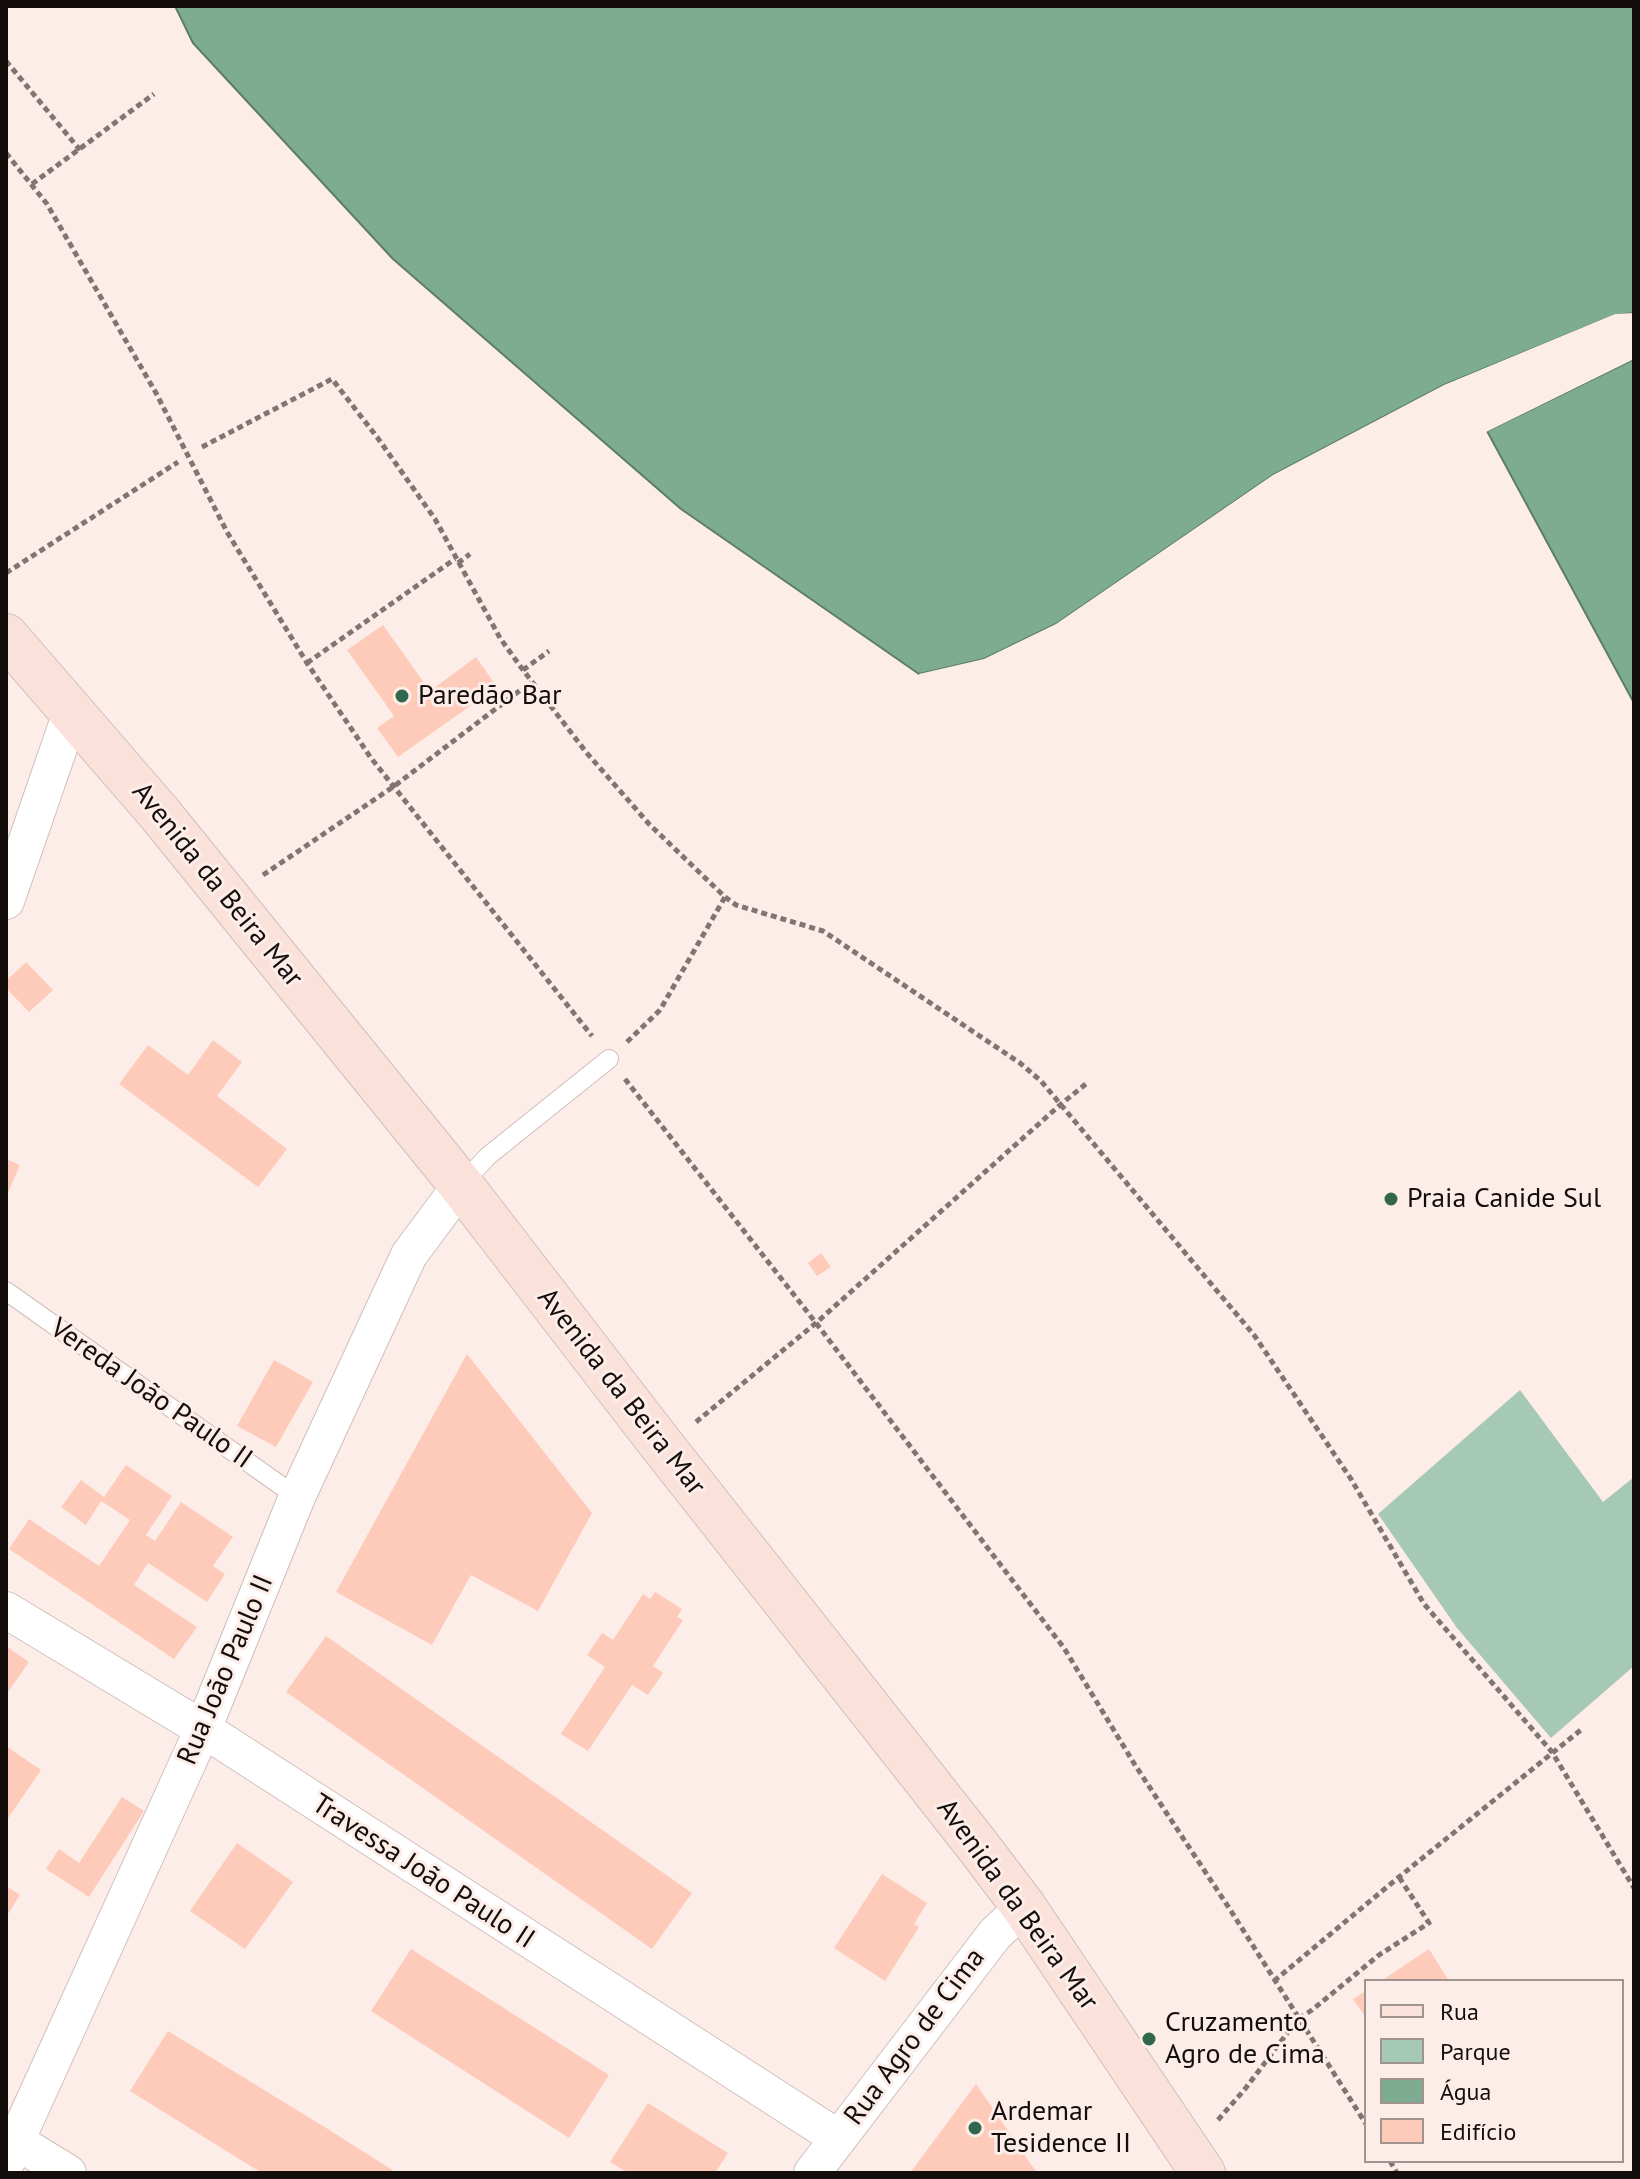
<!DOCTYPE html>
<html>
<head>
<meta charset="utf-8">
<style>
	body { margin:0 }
	#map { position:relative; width:1640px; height:2179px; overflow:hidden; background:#fdede8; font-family:"PT Sans",sans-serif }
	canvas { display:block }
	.frame { position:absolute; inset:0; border:8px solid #130e0c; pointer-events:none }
	.legend { position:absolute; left:1364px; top:1979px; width:260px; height:184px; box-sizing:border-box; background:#fdede8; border:2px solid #9f9490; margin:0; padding:10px 14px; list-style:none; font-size:24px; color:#130e0c }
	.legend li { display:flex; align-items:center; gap:16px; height:40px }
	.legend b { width:40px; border:2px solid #9f9490 }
</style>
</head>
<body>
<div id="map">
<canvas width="1640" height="2179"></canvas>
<div class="frame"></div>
<ul class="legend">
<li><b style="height:10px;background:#fae2db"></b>Rua</li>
<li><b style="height:22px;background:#a6c9b5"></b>Parque</li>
<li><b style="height:22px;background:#7dac92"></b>Água</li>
<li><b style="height:22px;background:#fecaba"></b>Edifício</li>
</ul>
</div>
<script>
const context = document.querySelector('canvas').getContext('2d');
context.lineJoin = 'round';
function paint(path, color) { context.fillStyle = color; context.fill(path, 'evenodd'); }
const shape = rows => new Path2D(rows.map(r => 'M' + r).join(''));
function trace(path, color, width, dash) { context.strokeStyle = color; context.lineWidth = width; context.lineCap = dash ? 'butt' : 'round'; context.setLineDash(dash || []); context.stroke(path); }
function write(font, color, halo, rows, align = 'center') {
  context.font = font + ' "PT Sans",sans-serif'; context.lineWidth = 6; context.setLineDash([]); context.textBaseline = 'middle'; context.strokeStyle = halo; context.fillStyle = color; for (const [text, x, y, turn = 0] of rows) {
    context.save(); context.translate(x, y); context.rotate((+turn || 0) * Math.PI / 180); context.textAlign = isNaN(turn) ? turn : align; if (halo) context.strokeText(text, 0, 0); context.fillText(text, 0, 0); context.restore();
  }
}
const green = shape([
	[1520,1390,1603,1502,1634,1477,1634,1666,1551,1738,1457,1628,1378,1514]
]);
const water = shape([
	[175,6,1634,6,1634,313,1615,315,1444,385,1273,475,1056,624,984,659,919,674,681,509,393,259,193,43,175,6],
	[1634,359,1634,703,1487,431,1634,359]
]);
const pier = shape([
	[1634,313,1634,317,1616,318,1445,389,1275,479,1058,627,985,663,920,678,919,674,984,659,1056,624,1273,475,1444,385,1615,314],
	[1634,355,1634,359,1484,433,1485,428]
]);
const building = shape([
	[383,625,430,691,476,657,497,687,398,757,377,728,394,716,347,650],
	[26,962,53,990,29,1012,6,988,6,981],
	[213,1040,242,1062,217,1096,287,1149,258,1187,119,1084,148,1045,188,1075],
	[6,1159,20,1165,6,1197],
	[821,1253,831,1267,817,1276,808,1263],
	[467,1354,592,1513,538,1611,471,1575,432,1645,336,1592],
	[274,1360,313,1382,276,1447,237,1426],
	[126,1465,172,1496,146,1535,155,1541,181,1502,233,1537,213,1566,225,1574,207,1602,148,1563,134,1585,197,1627,174,1659,9,1549,29,1519,99,1566,130,1520,101,1501,86,1525,61,1507,81,1480,104,1497],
	[655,1592,682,1609,677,1617,683,1620,653,1666,663,1673,648,1695,632,1685,588,1751,561,1734,605,1667,587,1655,602,1633,613,1640,643,1594,650,1599],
	[326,1636,692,1893,652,1949,286,1692],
	[6,1646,29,1662,6,1695],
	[6,1746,41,1770,6,1821],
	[122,1797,144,1811,89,1897,46,1869,59,1849,79,1863],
	[237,1843,293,1882,245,1949,190,1911],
	[882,1874,927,1903,914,1924,919,1927,885,1981,834,1948],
	[6,1886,20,1895,6,1917],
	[411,1949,609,2075,569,2138,371,2011],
	[1429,1949,1449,1981,1381,1981],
	[1366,1991,1366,2018,1353,1999],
	[168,2031,331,2131,397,2173,263,2173,252,2167,130,2091],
	[976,2084,1037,2173,910,2173],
	[648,2103,728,2153,715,2173,628,2173,610,2162]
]);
const path = shape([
	[6,61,80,150],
	[6,153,47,204,156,393,227,532,307,663,371,758,592,1036],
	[32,184,154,94],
	[202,447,332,379,377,437,435,519,500,638,523,670,586,752,649,824,725,897,736,905,823,931,1020,1063,1041,1081,1254,1335,1351,1479,1424,1604,1552,1752,1634,1888],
	[458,563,470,554],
	[6,573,178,462],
	[307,663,455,559],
	[523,670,549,651],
	[263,875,393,787,531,682],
	[627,1042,660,1010,725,897],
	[625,1079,816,1323,1064,1648,1135,1765,1231,1911,1366,2124],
	[696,1422,816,1323,1060,1105,1087,1083],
	[1274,1981,1399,1877,1582,1729],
	[1218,2120,1245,2089,1298,2019,1312,2010,1379,1955,1429,1923,1399,1877],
	[1390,2161,1397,2173]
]);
const service = shape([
	[461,1185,488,1156,609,1059],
	[6,1291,297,1497]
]);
const minor = shape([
	[6,901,72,710],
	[6,1610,203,1729,838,2138],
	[16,2141,68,2173],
	[6,2163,203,1729,297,1497,409,1255,461,1185],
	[812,2173,995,1934,1024,1907]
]);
const secondary = shape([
	[6,636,160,814,461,1185,657,1439,977,1845,1024,1907,1203,2173]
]);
const markers = [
	[402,696,8,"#31674c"],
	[1391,1199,8,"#31674c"],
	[1149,2039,8,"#31674c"],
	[975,2128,8,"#31674c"]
];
const poiNames = [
	["Paredão Bar",418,696],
	["Praia Canide Sul",1407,1199],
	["Cruzamento",1165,2023],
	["Agro de Cima",1165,2055],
	["Ardemar",991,2112],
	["Tesidence II",991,2144]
];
const streetNames = [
	["Avenida da Beira Mar",217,885,51],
	["Avenida da Beira Mar",621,1392,52],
	["Vereda João Paulo II",151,1394,35],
	["Rua João Paulo II",226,1670,-67],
	["Travessa João Paulo II",423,1872,33],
	["Avenida da Beira Mar",1017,1905,54],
	["Rua Agro de Cima",915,2037,-53]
];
paint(green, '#a6c9b5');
paint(water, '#7dac92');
trace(water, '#5d7d6a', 2);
paint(pier, '#fdede8');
paint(building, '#fecaba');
trace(service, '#cfbfbb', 20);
trace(minor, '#cfbfbb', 38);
trace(secondary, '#cfbfbb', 46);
trace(path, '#7f7572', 5, [6, 4]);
trace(service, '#fff', 18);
trace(minor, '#fff', 36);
trace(secondary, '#fae2db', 44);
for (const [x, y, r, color] of markers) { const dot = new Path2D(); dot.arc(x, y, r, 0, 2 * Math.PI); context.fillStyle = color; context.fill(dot); trace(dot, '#fdede8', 3); }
write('28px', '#130e0c', '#fdede8', poiNames, 'left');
write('28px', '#130e0c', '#fdede8', streetNames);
</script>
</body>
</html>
